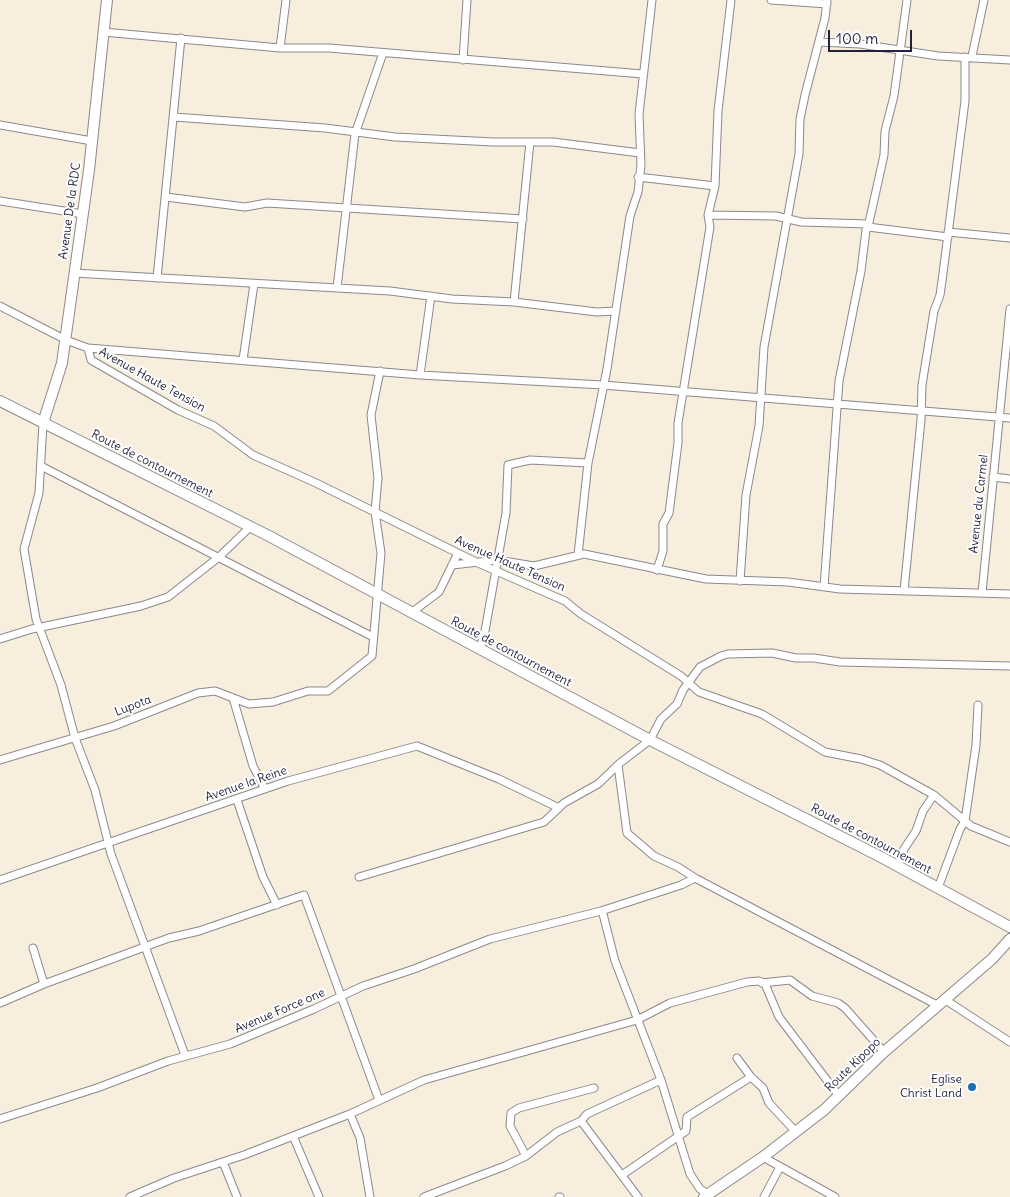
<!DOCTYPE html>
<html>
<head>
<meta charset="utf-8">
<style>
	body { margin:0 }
	#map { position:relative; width:1010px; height:1197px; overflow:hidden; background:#f7eedd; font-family:Delius,sans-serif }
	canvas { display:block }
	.scale { position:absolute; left:828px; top:30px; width:84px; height:22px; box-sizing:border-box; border:2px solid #22223b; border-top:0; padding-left:6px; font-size:15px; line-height:18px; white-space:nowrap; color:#22223b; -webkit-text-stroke:4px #fff; paint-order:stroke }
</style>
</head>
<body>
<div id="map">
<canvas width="1010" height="1197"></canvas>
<div class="scale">100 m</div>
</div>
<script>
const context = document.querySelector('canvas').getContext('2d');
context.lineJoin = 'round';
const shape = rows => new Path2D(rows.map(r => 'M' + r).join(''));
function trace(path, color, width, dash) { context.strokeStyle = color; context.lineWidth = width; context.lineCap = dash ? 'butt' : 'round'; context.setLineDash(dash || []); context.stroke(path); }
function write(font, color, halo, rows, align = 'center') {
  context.font = font + ' Delius,sans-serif'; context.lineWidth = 4; context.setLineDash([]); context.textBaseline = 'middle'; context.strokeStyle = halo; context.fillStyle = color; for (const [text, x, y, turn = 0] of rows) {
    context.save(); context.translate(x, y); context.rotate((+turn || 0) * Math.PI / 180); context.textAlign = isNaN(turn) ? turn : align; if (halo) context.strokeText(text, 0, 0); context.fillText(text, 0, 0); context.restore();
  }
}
const street = shape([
	[771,0,827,4],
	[103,32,280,48,329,48,643,74],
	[819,42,860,44,938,56,1010,60],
	[280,48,286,0],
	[972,56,984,0],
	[463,60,467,0],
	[174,117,325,128,395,137,493,142,553,142,640,153],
	[0,125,92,141],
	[638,177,715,186],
	[166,197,245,207,267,203,523,219],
	[0,201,83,214],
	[708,215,776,216,801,222,868,224],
	[868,227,884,155,885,131,894,96,907,0],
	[948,232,1010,238],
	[74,273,390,291,452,299,514,302,597,312,616,311],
	[157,278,181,38],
	[337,288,355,134,383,53],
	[514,302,530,142],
	[0,306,66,340,88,348,91,360,178,410,214,426,253,455,314,482,478,563,565,601,581,614,681,676,699,692,762,714,825,752,861,759,880,765,934,795,971,826,1010,842],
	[88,348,420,375,603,385,1010,418],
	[243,360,254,284],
	[420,375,431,296],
	[43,423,39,493,24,549,36,619,61,685,75,738,95,790,111,854,185,1055],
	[41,466,373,637],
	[993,477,1010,479],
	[578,555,588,463],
	[452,565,497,560,534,566,584,554,706,579,788,582,840,589,1010,594],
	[657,570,663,551,663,524,669,513,678,443,678,423,710,227,708,215,715,186,718,111,731,0],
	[740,581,746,495,759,426,764,347,799,154,800,119,805,95,825,18,827,0],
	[824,587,839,381,861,271,866,230,868,227,948,237],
	[904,591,921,420,922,385,934,311,940,295,942,281,965,101,965,57],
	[982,593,1010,309],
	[411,613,439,592,458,553],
	[0,639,32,629,141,606,168,597,219,557,250,527],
	[480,649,485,631,506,513,508,465,530,460,588,463,607,369,630,216,638,192,641,165,639,114,652,0],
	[233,698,253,766,265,789],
	[0,760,114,726,198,693,215,691,249,704,273,702,308,691,328,691,372,656,381,553,375,512,378,478,371,415,380,371],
	[618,765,627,833,654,856,678,867,695,878,937,1005],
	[237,800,263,877,277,905],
	[898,866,904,849,916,831,923,811,934,795],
	[359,877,544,822,564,803,598,784,620,763,650,740,661,719,677,704,683,690,700,667,721,656,728,654,772,653,796,658,814,658,840,662,1010,666],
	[0,880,288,781,417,746,499,779,559,808],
	[938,888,960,829,965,821,976,745,978,705],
	[601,911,603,914,615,961,661,1080,690,1174,700,1189,708,1194],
	[33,948,44,984],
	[762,983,790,980,812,996,838,1003,845,1008,884,1052],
	[944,999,1010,1042],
	[0,1003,44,984,169,938,199,931,304,895,379,1100],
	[737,1058,751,1077,763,1088,769,1103,796,1132],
	[350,1114,360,1138,370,1197],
	[0,1119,97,1088,168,1061,230,1044,314,1009,363,986,414,969,490,939,601,911,681,885,695,878],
	[581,1121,587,1114,661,1080],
	[293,1136,319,1197],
	[526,1156,510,1126,511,1113,519,1108,594,1088],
	[763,1157,835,1197],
	[223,1162,237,1197],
	[622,1175,686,1131,687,1117,751,1077],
	[130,1197,174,1178,244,1155,350,1114,424,1080,637,1020,670,1003,747,982,759,981,765,984,779,1017,839,1096],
	[424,1197,505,1166,526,1156,557,1132,581,1121,638,1197],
	[559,1197,560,1197],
	[764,1197,780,1167]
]);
const secondary = shape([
	[0,401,269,536,650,740,881,857,1010,927],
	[43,423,62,363,89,170,107,0],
	[704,1197,763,1157,824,1110,884,1052,992,959,1010,939]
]);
const markers = [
	[972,1087,5,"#1f6fb2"]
];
const streetNames = [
	["Avenue De la RDC",70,211,-82],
	["Avenue Haute Tension",152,380,29],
	["Route de contournement",152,464,27],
	["Avenue du Carmel",979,504,-84],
	["Avenue Haute Tension",510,564,24],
	["Route de contournement",511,652,28],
	["Lupota",133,706,-21],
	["Avenue la Reine",246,784,-19],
	["Route de contournement",871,839,28],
	["Avenue Force one",280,1011,-23],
	["Route Kipopo",853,1065,-44]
];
const poiNames = [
	["Eglise",962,1080],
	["Christ Land",962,1094]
];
trace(street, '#8c888c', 9);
trace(secondary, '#8c888c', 12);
trace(street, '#fff', 7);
trace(secondary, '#fff', 10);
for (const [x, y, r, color] of markers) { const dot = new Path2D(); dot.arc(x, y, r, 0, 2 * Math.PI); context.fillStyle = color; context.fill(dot); trace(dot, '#fff', 2); }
write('12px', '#22223b', '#fff', streetNames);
write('12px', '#22223b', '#fff', poiNames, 'right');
</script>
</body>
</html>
